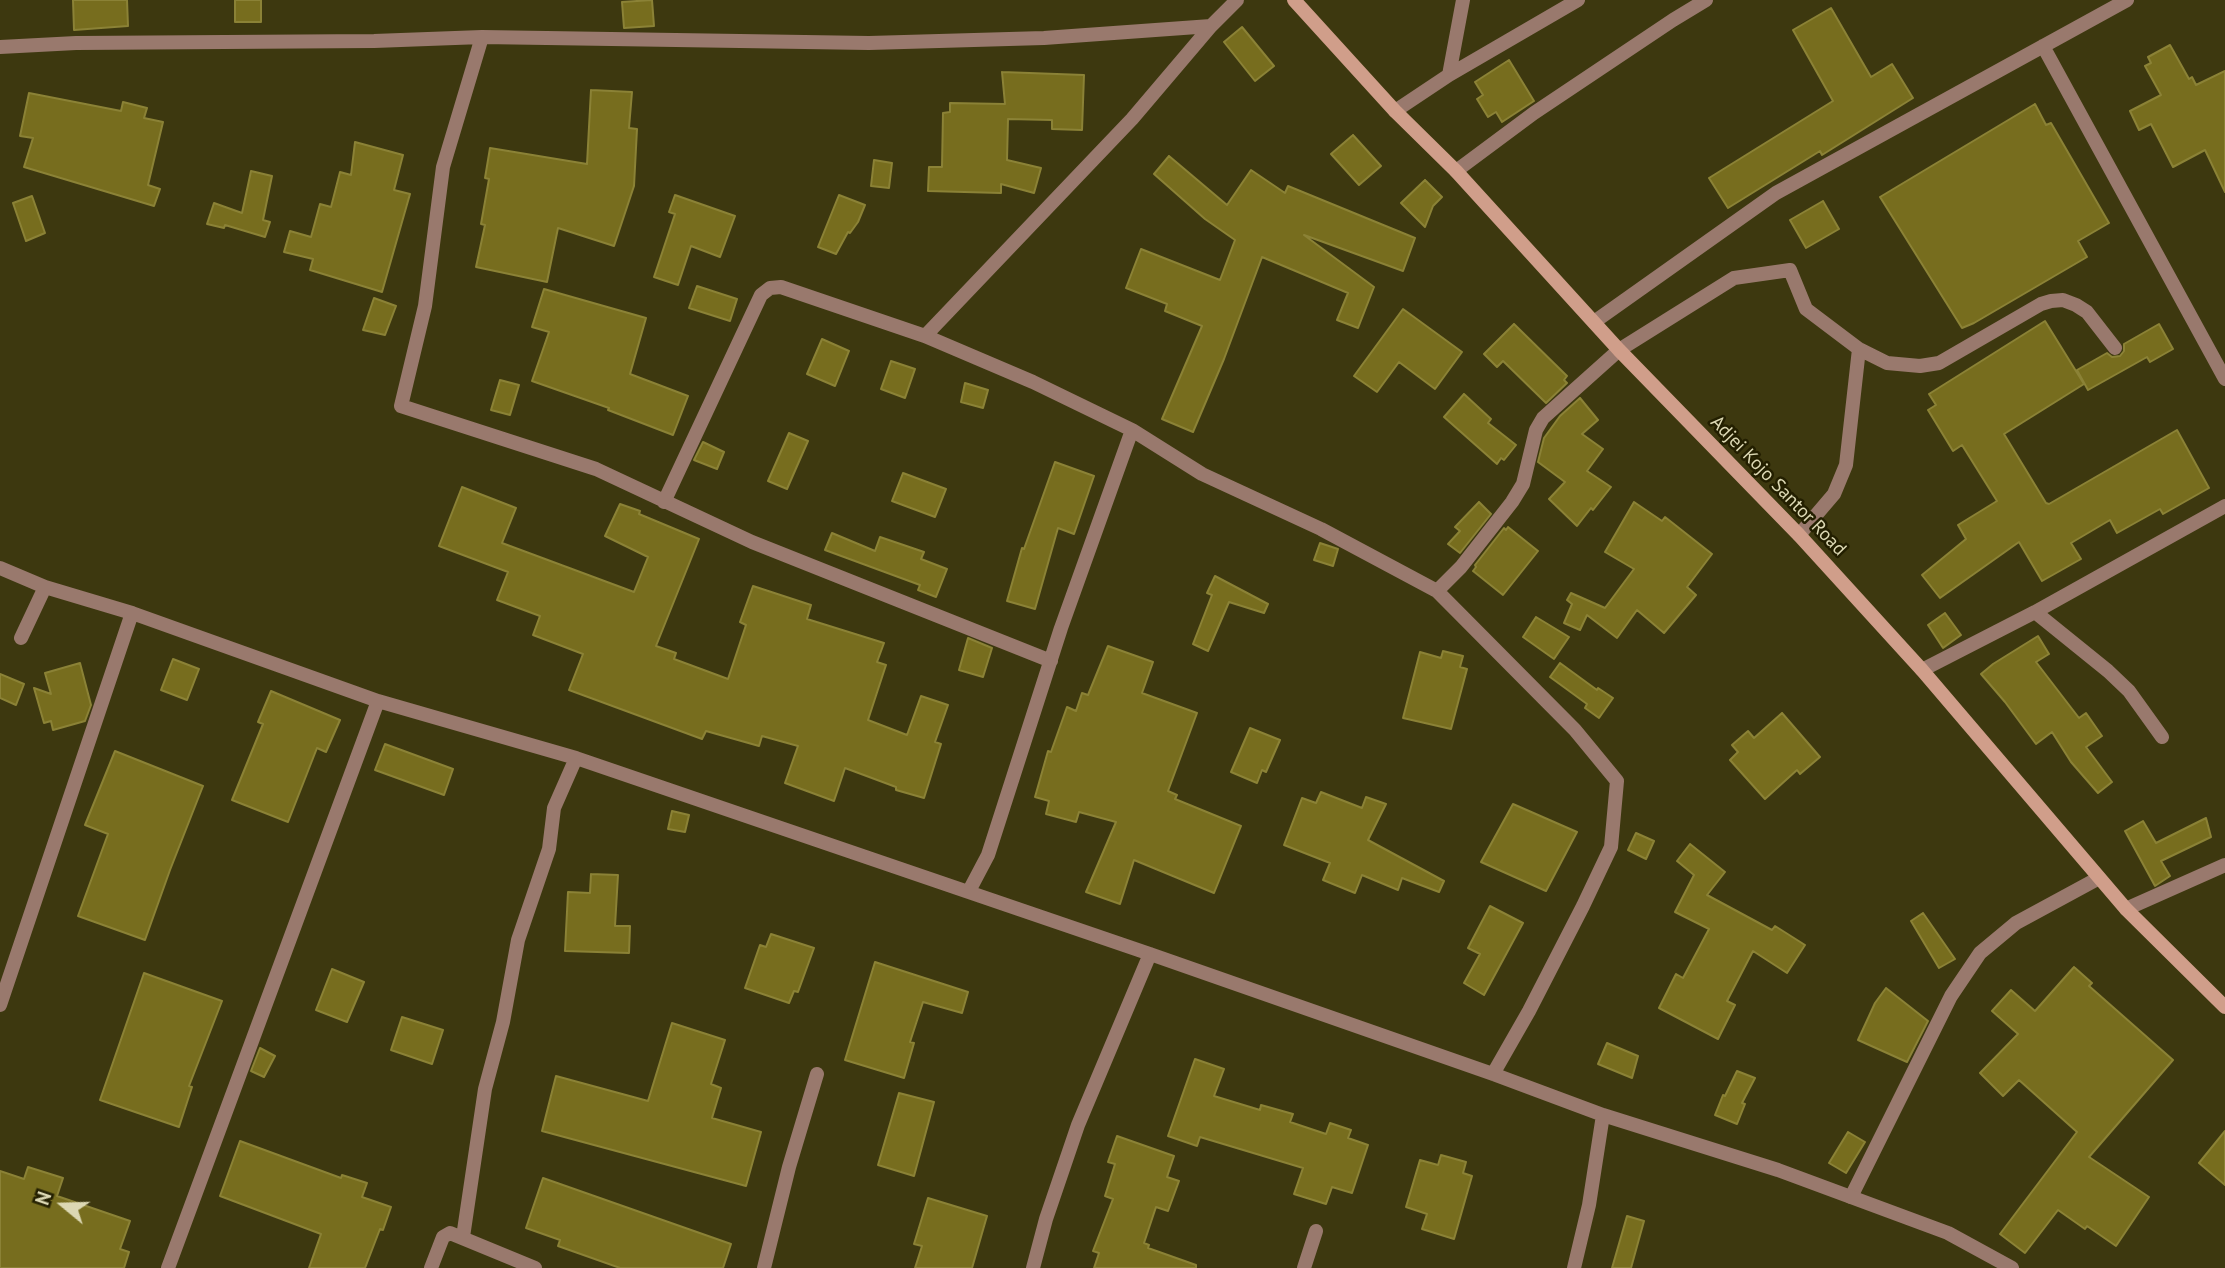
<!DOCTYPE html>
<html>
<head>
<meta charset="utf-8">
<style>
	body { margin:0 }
	#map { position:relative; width:2225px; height:1268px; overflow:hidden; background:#3d380f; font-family:"PT Sans",sans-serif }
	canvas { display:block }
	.north { position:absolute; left:28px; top:1170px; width:70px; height:70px; -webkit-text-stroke:5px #231f00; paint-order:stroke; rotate:289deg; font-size:19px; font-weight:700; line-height:28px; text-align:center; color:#dcd8b3 }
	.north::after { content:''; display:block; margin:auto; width:24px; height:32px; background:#dcd8b3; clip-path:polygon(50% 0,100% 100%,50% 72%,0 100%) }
</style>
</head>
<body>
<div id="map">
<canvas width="2225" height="1268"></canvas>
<div class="north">N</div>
</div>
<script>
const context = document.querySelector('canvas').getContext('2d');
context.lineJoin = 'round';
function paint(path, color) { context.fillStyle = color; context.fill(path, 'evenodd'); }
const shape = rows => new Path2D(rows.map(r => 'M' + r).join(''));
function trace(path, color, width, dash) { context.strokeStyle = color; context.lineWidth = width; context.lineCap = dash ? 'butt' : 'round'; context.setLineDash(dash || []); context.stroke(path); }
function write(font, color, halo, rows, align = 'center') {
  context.font = font + ' "PT Sans",sans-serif'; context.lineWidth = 5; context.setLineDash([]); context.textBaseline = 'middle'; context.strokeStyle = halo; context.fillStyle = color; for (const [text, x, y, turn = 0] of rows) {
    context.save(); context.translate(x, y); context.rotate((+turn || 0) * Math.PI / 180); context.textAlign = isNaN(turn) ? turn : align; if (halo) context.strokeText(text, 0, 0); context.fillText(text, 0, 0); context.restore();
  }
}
const building = shape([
	[73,0,127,0,128,26,74,30,73,0],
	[235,0,261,0,261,22,235,22,235,0],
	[652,0,654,26,624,28,622,2,652,0],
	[1831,8,1871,77,1892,64,1913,98,1822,155,1820,151,1728,208,1709,178,1833,101,1793,30,1831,8],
	[1242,27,1274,66,1255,81,1224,42,1242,27],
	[2170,45,2189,79,2192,77,2196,85,2225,71,2225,192,2205,150,2173,167,2151,124,2139,130,2130,111,2161,95,2145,66,2151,63,2148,57,2170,45],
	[1509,60,1534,101,1502,122,1496,112,1488,117,1477,99,1483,95,1475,82,1509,60],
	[1002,72,1084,75,1082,130,1052,129,1052,120,1008,119,1007,160,1041,168,1034,193,1001,184,1001,193,928,191,929,167,942,167,943,113,950,112,950,103,1005,104,1002,72],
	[591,90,632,92,629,128,637,129,634,186,614,246,558,228,547,282,476,267,485,225,481,224,489,179,485,178,490,148,587,164,591,90],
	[29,93,121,111,123,102,147,108,144,118,163,122,148,185,160,189,154,206,24,167,33,138,20,136,29,93],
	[2035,104,2046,125,2051,123,2109,223,2078,241,2087,257,1974,323,1962,328,1880,197,2035,104],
	[1353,135,1381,166,1359,185,1331,154,1353,135],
	[355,142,403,155,394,190,410,194,382,292,310,270,313,259,284,252,290,231,311,237,320,204,331,207,340,172,351,175,355,142],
	[1169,156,1227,205,1251,170,1285,193,1288,186,1415,238,1403,271,1304,235,1374,287,1358,328,1337,320,1348,293,1262,257,1224,359,1193,432,1162,419,1202,326,1165,311,1167,304,1126,288,1141,249,1220,280,1235,240,1205,219,1154,174,1169,156],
	[874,160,892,163,889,188,871,186,874,160],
	[251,171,272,176,263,220,270,222,265,237,225,225,224,228,207,224,214,203,242,213,251,171],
	[1425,180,1442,197,1433,206,1425,227,1401,203,1425,180],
	[675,195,735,216,720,257,691,246,678,285,654,277,675,214,669,212,675,195],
	[839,195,865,205,858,222,850,233,848,232,836,254,818,247,839,195],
	[32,196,45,233,26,241,13,203,32,196],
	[1823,201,1839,229,1806,248,1790,220,1823,201],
	[697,286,737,299,730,321,689,308,697,286],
	[544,289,646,318,630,374,688,396,673,435,608,410,609,408,532,381,549,332,532,327,544,289],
	[374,298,396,306,385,335,363,330,374,298],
	[1403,309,1462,352,1435,389,1399,362,1377,392,1354,376,1403,309],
	[2045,321,2084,384,2004,434,2046,503,2049,504,2177,430,2209,488,2163,514,2160,509,2117,533,2110,520,2071,543,2081,559,2042,581,2019,542,1940,598,1922,575,1966,539,1958,525,1997,501,1962,445,1953,451,1928,410,1936,405,1929,394,2045,321],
	[1514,324,1567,376,1564,380,1567,383,1546,403,1503,361,1497,367,1484,354,1514,324],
	[2159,324,2173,349,2150,362,2147,357,2088,390,2077,370,2107,353,2112,357,2120,356,2124,351,2124,344,2159,324],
	[822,339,849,351,835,386,807,374,822,339],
	[891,361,915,369,905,398,881,389,891,361],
	[500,380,519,385,510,415,491,410,500,380],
	[965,383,988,390,983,408,961,402,965,383],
	[1464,394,1491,419,1488,423,1516,445,1504,460,1501,458,1497,464,1444,417,1464,394],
	[1580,398,1598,420,1582,434,1603,449,1587,471,1611,487,1593,510,1591,508,1577,526,1549,499,1565,482,1538,462,1544,438,1560,416,1580,398],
	[789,433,808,441,787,489,768,481,789,433],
	[703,442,724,452,717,469,694,460,703,442],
	[1055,462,1094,476,1074,534,1058,528,1035,609,1007,601,1022,548,1024,549,1055,462],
	[903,473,946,489,935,517,892,501,903,473],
	[462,487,516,508,502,543,634,592,648,557,605,536,620,504,640,511,639,514,699,539,656,646,676,653,674,659,728,679,746,625,740,622,753,586,811,605,807,619,884,643,877,662,886,665,868,720,907,735,921,696,948,705,935,742,941,744,924,798,896,790,896,787,845,768,834,801,785,783,798,746,762,736,759,746,706,731,702,739,569,690,583,654,533,635,540,616,497,600,508,572,439,546,462,487],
	[1479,502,1491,514,1460,553,1448,544,1460,531,1455,527,1479,502],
	[1634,502,1662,521,1665,517,1712,554,1687,587,1696,595,1664,633,1637,610,1617,638,1587,615,1580,630,1564,623,1572,604,1567,600,1571,593,1605,608,1634,569,1605,552,1634,502],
	[1508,527,1538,551,1503,595,1473,571,1476,567,1475,565,1504,528,1506,530,1508,527],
	[832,533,875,551,880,537,924,552,921,559,947,569,936,597,918,590,920,585,825,550,832,533],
	[1320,543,1338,549,1333,566,1314,560,1320,543],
	[1215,576,1268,604,1264,613,1229,602,1208,651,1193,644,1212,595,1207,593,1215,576],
	[1945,613,1961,635,1943,648,1928,625,1945,613],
	[1536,617,1569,637,1554,659,1523,637,1536,617],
	[2038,636,2049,654,2036,662,2079,718,2086,713,2102,736,2086,747,2112,782,2098,793,2071,762,2052,732,2036,744,2005,702,1981,674,1993,664,2038,636],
	[968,638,992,648,983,677,959,670,968,638],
	[1108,646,1153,662,1142,693,1197,713,1168,791,1177,795,1175,799,1241,826,1214,893,1134,860,1120,904,1086,892,1116,822,1079,812,1076,822,1046,814,1049,801,1035,797,1048,751,1051,752,1067,707,1076,711,1082,693,1088,695,1108,646],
	[1443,651,1463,656,1460,667,1467,669,1451,729,1403,718,1420,652,1441,658,1443,651],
	[173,659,199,669,187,700,161,690,173,659],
	[80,663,91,705,85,721,53,730,51,721,44,723,34,688,51,694,45,673,80,663],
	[1560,663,1597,690,1598,688,1613,698,1599,718,1585,708,1587,704,1550,677,1560,663],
	[0,674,24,684,16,705,0,698,0,674],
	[271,691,340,720,326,752,317,748,288,822,232,800,263,724,258,722,271,691],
	[1782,713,1820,757,1800,774,1797,770,1765,799,1730,760,1738,752,1732,745,1748,731,1754,738,1782,713],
	[1250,728,1280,740,1266,772,1262,770,1257,783,1231,772,1250,728],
	[385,744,453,769,444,795,375,770,385,744],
	[115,751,203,786,170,870,145,940,78,916,108,834,85,825,115,751],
	[1321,792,1362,808,1366,797,1386,804,1368,840,1444,881,1439,892,1402,878,1398,890,1362,875,1355,893,1323,880,1330,863,1284,845,1302,798,1316,803,1321,792],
	[1513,804,1577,832,1546,891,1481,862,1513,804],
	[672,811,689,815,685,832,668,829,672,811],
	[2206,818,2211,837,2161,861,2170,876,2155,886,2125,831,2143,821,2156,843,2206,818],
	[1636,833,1654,841,1646,859,1628,850,1636,833],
	[1690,844,1725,872,1707,895,1772,930,1775,926,1805,945,1787,973,1753,951,1727,1001,1735,1005,1718,1039,1659,1008,1676,974,1683,978,1709,929,1675,912,1694,875,1677,861,1690,844],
	[591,874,618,875,615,926,630,926,629,953,565,951,568,892,590,893,591,874],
	[1490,906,1523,923,1484,995,1464,983,1480,954,1468,948,1490,906],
	[1923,913,1955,959,1939,968,1911,921,1923,913],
	[771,934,814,948,798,992,794,991,789,1003,745,988,760,945,766,947,771,934],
	[875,962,968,992,962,1013,923,1002,910,1042,914,1043,904,1078,845,1060,875,962],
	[2074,967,2092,983,2089,986,2173,1060,2089,1157,2149,1197,2116,1246,2087,1226,2085,1229,2058,1210,2025,1253,2000,1234,2077,1132,2019,1080,2003,1096,1980,1073,2018,1034,1992,1011,2011,990,2035,1011,2074,967],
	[332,969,364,982,347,1022,316,1010,332,969],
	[144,973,222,1001,189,1086,192,1087,179,1127,100,1100,144,973],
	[1886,988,1928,1021,1907,1062,1858,1040,1875,1003,1886,988],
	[402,1017,443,1030,432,1064,391,1050,402,1017],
	[672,1023,725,1040,711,1084,721,1088,712,1118,761,1132,746,1186,542,1131,556,1076,648,1101,672,1023],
	[1607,1043,1638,1056,1632,1078,1598,1064,1607,1043],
	[260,1048,275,1056,264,1077,251,1071,260,1048],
	[1195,1059,1224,1069,1214,1096,1260,1110,1261,1105,1293,1114,1290,1122,1326,1134,1330,1123,1351,1130,1348,1138,1368,1145,1352,1193,1332,1187,1326,1204,1294,1194,1303,1168,1200,1137,1197,1146,1168,1136,1195,1059],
	[1737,1071,1755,1078,1742,1103,1745,1104,1737,1124,1715,1115,1723,1095,1725,1096,1737,1071],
	[899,1093,934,1102,914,1176,878,1165,899,1093],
	[2225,1131,2225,1185,2199,1163,2225,1131],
	[1848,1132,1865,1142,1846,1173,1829,1163,1848,1132],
	[1117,1136,1174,1156,1167,1177,1179,1181,1168,1211,1156,1207,1144,1243,1149,1245,1148,1248,1196,1265,1196,1268,1094,1268,1099,1253,1093,1251,1113,1199,1105,1196,1115,1164,1108,1162,1117,1136],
	[240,1141,341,1178,342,1175,367,1183,362,1197,391,1207,383,1230,380,1229,365,1268,309,1268,321,1234,220,1196,240,1141],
	[1441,1155,1466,1162,1463,1173,1472,1176,1454,1239,1422,1229,1427,1214,1406,1207,1420,1160,1438,1165,1441,1155],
	[28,1167,63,1178,57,1196,130,1221,120,1249,129,1252,124,1268,0,1268,0,1171,24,1179,28,1167],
	[543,1178,731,1244,723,1268,620,1268,558,1246,560,1240,526,1228,543,1178],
	[928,1198,987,1216,972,1268,915,1268,922,1246,914,1244,928,1198],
	[1627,1216,1644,1221,1631,1268,1612,1268,1627,1216]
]);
const lane = shape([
	[1456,171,1534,113,1673,20,1706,0],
	[1619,350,1734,278,1790,270,1806,309,1859,349,1887,363,1920,366,1939,363,2041,304,2051,301,2063,300,2076,305,2087,312,2115,348],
	[1799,535,1834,494,1846,465,1859,349],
	[1851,1197,1951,996,1980,953,2016,923,2099,878]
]);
const street = shape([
	[482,37,443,167,425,306,401,406,596,469,752,542,1051,661],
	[2043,46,2225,379],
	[0,47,76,43,374,41,482,37,869,43,1044,38,1211,26],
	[1449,75,1463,0],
	[1395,111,1449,75,1578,0],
	[1594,322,1776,193,2127,0],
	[925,336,1132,119,1211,26,1237,0],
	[664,502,761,295,770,288,781,287,925,336,1033,382,1132,430,1202,474,1321,529,1437,591,1461,567,1512,502,1523,484,1536,430,1543,418,1619,350],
	[0,568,45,587,132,613,378,701,576,758,1150,954,1493,1074,1603,1115,1778,1170,1948,1233,2012,1268],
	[1437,591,1575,730,1617,781,1611,847,1583,906,1529,1011,1493,1074],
	[2035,612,2108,671,2129,691,2162,737],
	[21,638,45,587],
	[1922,670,2035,612,2225,506],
	[969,891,988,855,1061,628,1132,430],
	[2126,909,2225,865],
	[0,1005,132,613],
	[463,1237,485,1089,503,1022,518,940,549,849,554,808,576,758],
	[168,1268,378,701],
	[431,1268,443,1237,450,1233,535,1268],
	[764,1268,789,1167,817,1074],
	[1033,1268,1046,1219,1078,1125,1150,954],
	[1304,1268,1316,1231],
	[1574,1268,1589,1205,1603,1115]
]);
const secondary = shape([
	[1294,0,1395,111,1456,171,1619,350,1799,535,1922,670,2126,909,2225,1007]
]);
const streetNames = [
	["Adjei Kojo Santor Road",1778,486,46]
];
paint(building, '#776d1e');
trace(building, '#8b8236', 2);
trace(lane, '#99796d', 14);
trace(street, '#99796d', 14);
trace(secondary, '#d09e8a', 14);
write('19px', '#dcd8b3', '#231f00', streetNames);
</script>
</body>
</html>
